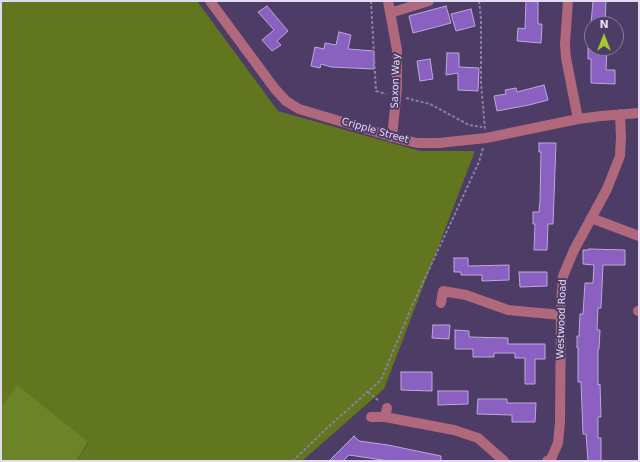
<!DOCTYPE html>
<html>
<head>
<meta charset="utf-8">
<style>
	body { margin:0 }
	#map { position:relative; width:640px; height:462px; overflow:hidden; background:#4d3c66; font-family:"DejaVu Sans",sans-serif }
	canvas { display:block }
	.frame { position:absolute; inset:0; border:2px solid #e4daf4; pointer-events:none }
	.north { position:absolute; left:584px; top:16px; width:40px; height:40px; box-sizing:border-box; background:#4d3c66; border:1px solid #897b9f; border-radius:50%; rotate:0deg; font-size:11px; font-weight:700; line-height:16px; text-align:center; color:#e4daf4 }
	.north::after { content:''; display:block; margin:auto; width:14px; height:18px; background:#a4c824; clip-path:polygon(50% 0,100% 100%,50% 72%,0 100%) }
</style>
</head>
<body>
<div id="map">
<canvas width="640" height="462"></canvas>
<div class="frame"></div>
<div class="north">N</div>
</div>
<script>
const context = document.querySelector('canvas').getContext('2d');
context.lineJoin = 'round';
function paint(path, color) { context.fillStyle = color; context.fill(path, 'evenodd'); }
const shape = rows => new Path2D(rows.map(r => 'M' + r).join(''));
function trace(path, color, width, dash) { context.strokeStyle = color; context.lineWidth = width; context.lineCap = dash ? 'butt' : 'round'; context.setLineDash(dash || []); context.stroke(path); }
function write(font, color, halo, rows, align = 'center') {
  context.font = font + ' "DejaVu Sans",sans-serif'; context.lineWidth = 4; context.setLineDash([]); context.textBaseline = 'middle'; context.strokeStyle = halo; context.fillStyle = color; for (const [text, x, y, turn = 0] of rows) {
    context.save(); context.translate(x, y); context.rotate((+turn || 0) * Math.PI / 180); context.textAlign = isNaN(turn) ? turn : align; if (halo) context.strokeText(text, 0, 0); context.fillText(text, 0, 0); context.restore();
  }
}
const green = shape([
	[1,1,197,1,278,111,420,151,475,151,384,389,302,461,76,461,88,443,1,408]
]);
const forest = shape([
	[17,385,88,442,76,461,1,461,1,408]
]);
const building = shape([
	[526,1,538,2,538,24,542,24,541,43,517,41,518,28,525,29,526,1],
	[593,1,606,1,605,24,591,24,593,1],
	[267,6,288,31,277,41,281,45,272,51,262,40,274,30,258,12,267,6],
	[446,6,451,23,413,33,409,16,446,6],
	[471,9,475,26,456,31,451,14,471,9],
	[339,32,351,35,348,49,374,51,374,69,331,67,321,64,320,68,311,66,315,47,324,49,325,43,336,45,339,32],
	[588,48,607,48,606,70,615,70,615,84,591,83,591,59,588,59,588,48],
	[447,53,459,53,459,67,479,68,478,91,458,90,458,73,446,75,447,53],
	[430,59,433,79,420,81,417,61,430,59],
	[544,85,548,100,529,105,497,111,494,96,506,94,505,90,516,88,517,92,544,85],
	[539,143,556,143,553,224,548,224,547,250,534,250,535,224,533,224,533,212,539,212,540,201,541,152,539,152,539,143],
	[589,249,625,250,625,265,603,265,601,308,598,308,597,330,600,330,599,349,598,349,598,385,600,384,601,417,598,417,598,438,601,438,601,461,588,461,586,434,583,434,581,382,578,382,578,348,577,348,577,336,579,336,580,314,583,314,585,283,593,283,594,265,583,264,583,250,589,250,589,249],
	[454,258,468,258,468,266,509,265,509,280,482,281,482,275,461,275,461,272,454,272,454,258],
	[519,272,547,272,547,286,520,287,519,272],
	[433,325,450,325,449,339,432,338,433,325],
	[455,330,469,331,469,337,508,338,508,344,545,344,545,359,535,359,535,384,525,384,525,358,515,358,515,353,494,353,494,357,473,357,473,349,455,349,455,330],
	[401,372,432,372,432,391,401,390,401,372],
	[438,391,468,391,468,404,438,405,438,391],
	[478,399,507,399,507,403,536,403,535,422,512,422,512,415,477,414,478,399],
	[354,436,359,441,388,445,441,456,441,461,389,461,349,455,343,461,329,461,354,436]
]);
const path = shape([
	[371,1,376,91,386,94],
	[479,1,481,19,481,83,485,129],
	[406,98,430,104,469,125,482,127],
	[368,392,379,401],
	[293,461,327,428,381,380,412,306,479,162,483,148]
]);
const minor = shape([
	[210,1,275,89,286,101,299,109,400,139,417,143,439,143,486,138,578,119,601,116,639,113],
	[388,1,397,50,397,88,392,137],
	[568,1,565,44,566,58,578,119],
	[390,13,429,1],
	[591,218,639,236],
	[441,303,443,291,466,295,508,310,561,315],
	[638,311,639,311],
	[387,408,385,417,454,430,478,438,504,461],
	[371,417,385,417],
	[547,461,551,459,558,443,560,422,561,303,563,276,574,250,607,189,620,156,621,137,620,114]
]);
const streetNames = [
	["Saxon Way",396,81,-88],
	["Cripple Street",375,131,16],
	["Westwood Road",562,319,-88]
];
paint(green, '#61761e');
paint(forest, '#6d8327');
paint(building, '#8a60c1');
trace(building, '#bca9db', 1);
trace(path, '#8d7fa2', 2, [3, 2]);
trace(minor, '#af687c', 10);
write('10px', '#e4daf4', '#4d3c66', streetNames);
</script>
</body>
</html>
